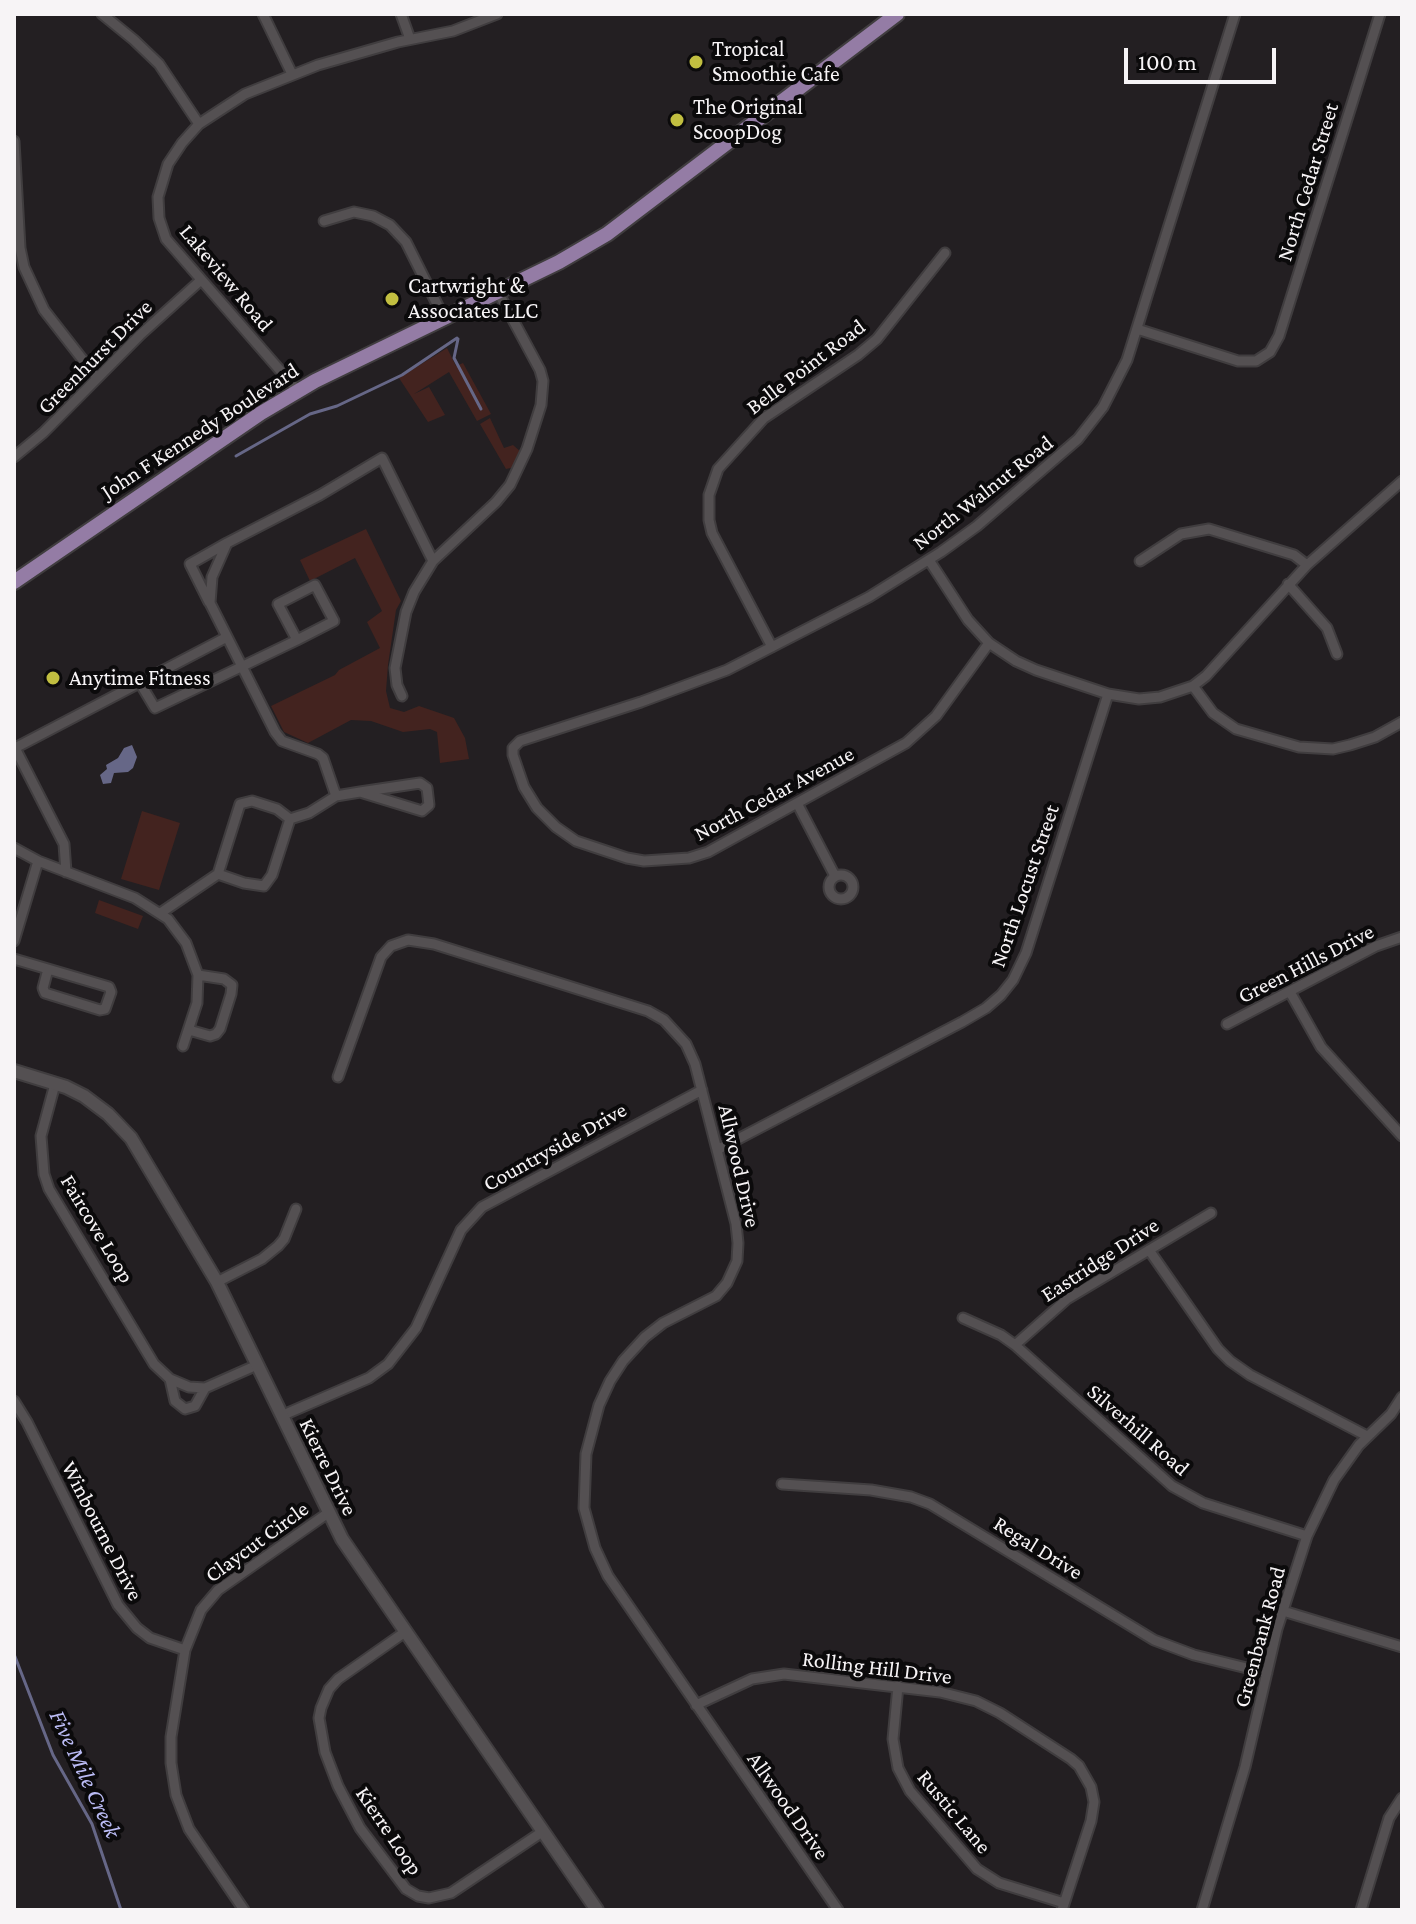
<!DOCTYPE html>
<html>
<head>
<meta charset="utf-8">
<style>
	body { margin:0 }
	#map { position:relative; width:1416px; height:1924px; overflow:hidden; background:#231f22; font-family:"Crimson Pro",serif }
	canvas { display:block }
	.frame { position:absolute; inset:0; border:16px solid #f7f4f6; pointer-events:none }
	.scale { position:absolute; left:1124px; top:48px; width:152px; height:36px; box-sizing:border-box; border:4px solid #f7f4f6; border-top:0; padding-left:10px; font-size:24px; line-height:28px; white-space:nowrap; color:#f7f4f6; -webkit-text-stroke:6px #0b0a0b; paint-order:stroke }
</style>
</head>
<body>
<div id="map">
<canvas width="1416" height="1924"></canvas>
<div class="frame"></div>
<div class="scale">100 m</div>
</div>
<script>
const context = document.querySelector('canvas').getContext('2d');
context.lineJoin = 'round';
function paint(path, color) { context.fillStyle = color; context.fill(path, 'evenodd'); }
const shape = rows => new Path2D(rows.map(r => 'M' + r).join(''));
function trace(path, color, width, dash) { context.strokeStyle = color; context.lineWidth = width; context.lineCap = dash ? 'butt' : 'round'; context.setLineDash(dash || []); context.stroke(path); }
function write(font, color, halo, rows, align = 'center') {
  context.font = font + ' "Crimson Pro",serif'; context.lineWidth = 8; context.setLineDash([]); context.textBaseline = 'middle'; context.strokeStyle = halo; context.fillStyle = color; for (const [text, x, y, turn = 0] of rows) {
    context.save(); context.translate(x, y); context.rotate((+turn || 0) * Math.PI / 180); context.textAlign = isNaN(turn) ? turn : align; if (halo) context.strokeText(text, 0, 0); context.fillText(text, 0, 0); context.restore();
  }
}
const green = shape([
	[447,348,456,366,463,363,491,414,477,421,449,372,414,394,429,387,445,415,428,422,399,378],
	[490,418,504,448,513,445,521,452,515,467,506,469,480,424],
	[366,529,401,601,396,610,388,665,386,691,390,708,404,712,419,706,454,718,465,738,469,759,440,763,437,732,430,729,403,732,371,721,351,720,308,743,284,732,271,706,335,675,339,670,380,648,367,622,382,611,355,558,310,581,300,560],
	[142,811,180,823,159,890,121,879],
	[99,900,143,916,138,929,95,913]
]);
const water = shape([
	[132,745,137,757,133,768,128,772,114,773,111,783,103,784,100,775,107,769,106,765,118,758,124,748]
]);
const stream = shape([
	[458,339,454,358,481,409],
	[236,456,310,414,337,406,402,375,457,338],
	[14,1654,53,1755,92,1824,121,1910]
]);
const minor = shape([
	[102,14,134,40,159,64,199,124],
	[263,14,292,74],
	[401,14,410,39],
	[14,141,20,248,24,267,44,310,97,378],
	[324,221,354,212,373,216,390,225,406,242,444,318],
	[1137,329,1238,361,1256,361,1270,352,1279,336,1380,14],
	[298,391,166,239,159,218,158,197,168,164,182,143,199,124,245,94,318,65,398,42,453,31,497,14],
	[14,457,43,433,140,335,201,280],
	[929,560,968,620,989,643,1016,661,1036,670,1108,694,1139,699,1160,697,1193,686,1206,676,1307,565,1402,481],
	[1140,561,1181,534,1209,529,1294,555,1307,565],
	[1288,584,1327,628,1337,654],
	[209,602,190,564,227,543],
	[989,643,936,716,906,743,708,852,689,858,644,861,627,858,576,841,556,827,537,808,524,787,513,755,513,748,520,741,641,702,727,670,869,597,941,552,977,526,1078,439,1103,407,1127,360,1235,14],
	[772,647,712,533,709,520,709,495,718,469,764,418,858,355,877,339,945,253],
	[140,683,155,708,243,666,297,640,334,621,315,585,278,604,297,640],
	[1193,686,1213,713,1236,729,1299,747,1333,749,1350,745,1375,737,1402,722],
	[402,696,397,685,395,668,406,612,414,592,433,561,496,502,510,485,527,449,541,405,543,381,540,370,498,292],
	[336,796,360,792,420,783,427,788,429,805,422,811,360,792],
	[797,803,835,876],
	[14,848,38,861,135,898,168,919,186,943,198,975,197,1003,183,1046],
	[66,872,64,844,15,748,227,637],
	[218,874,244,883,264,886,272,875,290,819],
	'829 887a12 12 0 1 1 24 0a12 12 0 1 1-24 0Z',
	[162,912,218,874,240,804,252,801,277,809,290,819,309,813,336,796,323,758,318,754,282,741,275,732,210,603,212,577,227,543,320,495,382,458,433,561],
	[14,941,38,861],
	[14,959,109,987,111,992,105,1009,100,1010,45,993,43,988,48,969],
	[1290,992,1321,1047,1402,1136],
	[1227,1024,1376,946,1402,937],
	[189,1030,210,1036,216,1034,220,1029,231,994,232,985,224,979,198,975],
	[338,1077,381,957,391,946,408,940,434,944,648,1011,664,1020,686,1044,695,1064,736,1224,738,1243,737,1261,727,1283,716,1296,663,1323,645,1337,623,1361,610,1381,599,1405,586,1454,584,1508,595,1548,608,1576,838,1910],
	[55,1084,41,1136,44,1174,49,1189,154,1364,170,1379,189,1387,205,1388,257,1365],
	[717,1150,962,1022,986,1008,1001,995,1013,980,1026,953,1108,694],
	[1149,1250,1218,1349,1230,1361,1250,1375,1367,1436],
	[217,1282,262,1259,278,1246,284,1239,296,1209],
	[963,1318,1001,1335,1015,1345,1172,1486,1203,1503,1307,1536],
	[1015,1345,1067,1299,1211,1213],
	[170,1379,175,1401,185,1409,195,1406,205,1388],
	[14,1401,27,1422,118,1605,137,1628,150,1638,185,1650],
	[281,1416,369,1378,388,1364,416,1328,461,1230,482,1207,702,1090],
	[782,1484,871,1490,911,1497,930,1504,1154,1640,1194,1655,1267,1673],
	[1283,1611,1402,1647],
	[405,1632,338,1679,329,1689,321,1708,319,1718,325,1752,338,1786,360,1828,406,1889,418,1896,429,1898,451,1893,542,1832],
	[898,1686,893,1739,898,1768,910,1791,977,1869,999,1883,1064,1903],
	[696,1705,752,1679,784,1674,940,1692,976,1701,1000,1713,1071,1759,1079,1766,1091,1787,1094,1802,1091,1821,1062,1910],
	[244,1910,189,1829,176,1795,171,1763,171,1737,185,1650,201,1610,218,1590,328,1513],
	[1202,1910,1245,1767,1277,1629,1307,1536,1334,1480,1359,1445,1391,1414,1402,1397],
	[1361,1910,1389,1818,1402,1798]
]);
const tertiary = shape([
	[14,1071,66,1087,84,1096,108,1114,131,1138,217,1282,342,1539,597,1910]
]);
const primary = shape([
	[14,582,261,413,315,381,559,262,607,234,897,14]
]);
const markers = [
	[696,62,8,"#c1be40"],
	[677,120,8,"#c1be40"],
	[392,299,8,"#c1be40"],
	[53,678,8,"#c1be40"]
];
const poiNames = [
	["Tropical",712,49],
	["Smoothie Cafe",712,74],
	["The Original",693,107],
	["ScoopDog",693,132],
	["Cartwright &",408,286],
	["Associates LLC",408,311],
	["Anytime Fitness",69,678]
];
const streetNames = [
	["North Cedar Street",1308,182,-73],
	["Lakeview Road",226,278,50],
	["Greenhurst Drive",95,357,-45],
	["Belle Point Road",806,367,-37],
	["John F Kennedy Boulevard",200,431,-33],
	["North Walnut Road",983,493,-38],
	["North Cedar Avenue",774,794,-28],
	["North Locust Street",1025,886,-71],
	["Green Hills Drive",1306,964,-27],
	["Countryside Drive",555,1147,-29],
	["Allwood Drive",739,1166,77],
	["Faircove Loop",97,1229,59],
	["Eastridge Drive",1100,1260,-33],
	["Silverhill Road",1138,1430,41],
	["Kierre Drive",328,1467,64],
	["Winbourne Drive",102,1531,63],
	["Claycut Circle",257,1542,-36],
	["Regal Drive",1038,1548,32],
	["Greenbank Road",1260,1637,-75],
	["Rolling Hill Drive",877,1668,7],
	["Allwood Drive",788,1806,55],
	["Rustic Lane",954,1812,50],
	["Kierre Loop",389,1831,56]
];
const waterNames = [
	["Five Mile Creek",85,1774,65]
];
paint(green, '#43231f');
paint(water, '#666787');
trace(stream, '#666787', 3);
trace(minor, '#403d3f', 13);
trace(tertiary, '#403d3f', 16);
trace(primary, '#403d3f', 18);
trace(minor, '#545052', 9);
trace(tertiary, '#545052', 12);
trace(primary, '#947ca5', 14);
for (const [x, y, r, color] of markers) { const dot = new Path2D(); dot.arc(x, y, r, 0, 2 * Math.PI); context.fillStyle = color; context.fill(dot); trace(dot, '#0b0a0b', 3); }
write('22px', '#f7f4f6', '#0b0a0b', poiNames, 'left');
write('22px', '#f7f4f6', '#0b0a0b', streetNames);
write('italic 24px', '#babbf4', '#0b0a0b', waterNames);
</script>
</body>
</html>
